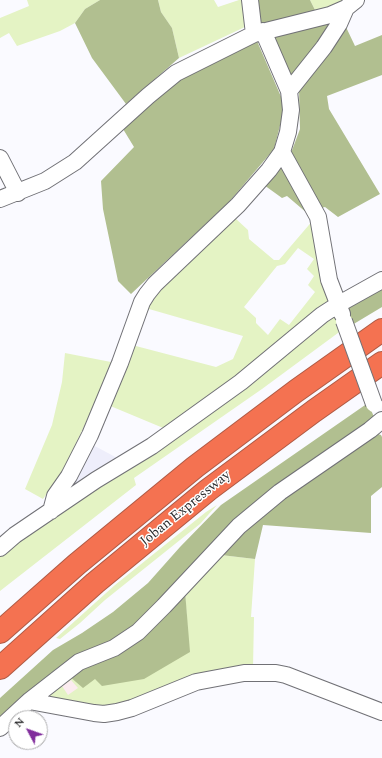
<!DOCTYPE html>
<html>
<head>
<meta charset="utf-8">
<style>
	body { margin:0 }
	#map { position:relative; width:382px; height:758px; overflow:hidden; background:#fafaff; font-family:Spectral,serif }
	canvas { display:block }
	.north { position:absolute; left:8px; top:710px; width:40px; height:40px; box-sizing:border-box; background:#fff; border:1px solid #ababac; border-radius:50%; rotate:311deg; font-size:11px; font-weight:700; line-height:16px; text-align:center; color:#2d2d2f }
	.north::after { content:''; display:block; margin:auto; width:14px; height:18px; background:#812d9c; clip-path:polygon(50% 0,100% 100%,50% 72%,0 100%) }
</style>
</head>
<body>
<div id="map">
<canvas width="382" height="758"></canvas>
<div class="north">N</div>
</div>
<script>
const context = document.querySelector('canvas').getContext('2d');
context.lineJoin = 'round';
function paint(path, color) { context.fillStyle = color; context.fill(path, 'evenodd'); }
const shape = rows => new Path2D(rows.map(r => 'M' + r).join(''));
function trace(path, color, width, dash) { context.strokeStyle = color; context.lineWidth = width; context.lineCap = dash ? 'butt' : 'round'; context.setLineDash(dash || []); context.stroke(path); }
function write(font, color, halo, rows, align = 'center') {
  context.font = font + ' Spectral,serif'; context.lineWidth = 3; context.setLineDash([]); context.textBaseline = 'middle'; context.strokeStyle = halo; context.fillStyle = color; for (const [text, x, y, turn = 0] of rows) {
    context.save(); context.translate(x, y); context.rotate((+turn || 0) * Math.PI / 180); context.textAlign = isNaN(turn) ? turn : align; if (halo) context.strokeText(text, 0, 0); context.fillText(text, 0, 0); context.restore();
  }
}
const commercial = shape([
	[69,676,83,688,64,703,41,698]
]);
const built = shape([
	[91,444,121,460,71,490,66,489]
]);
const green = shape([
	[27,0,100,0,85,9,75,23,60,31,17,46,9,33,0,38,0,18,29,6],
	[158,0,214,0,218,7,239,0,244,0,247,26,179,58,172,28,161,12],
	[310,0,346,0,339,6,316,12],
	[235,218,248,230,249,239,274,260,279,260,314,219,325,280,331,296,328,301,319,311,235,380,168,430,108,405,117,386,136,332,146,306,153,295,174,274],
	[298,248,314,259,307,269,314,276,308,285,315,292,289,325,280,319,268,335,256,323,256,318,244,307,277,266,285,264],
	[149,309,243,336,233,359,216,367,132,345],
	[333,313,342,330,262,389,134,478,136,485,0,591,0,556,21,538],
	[65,353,111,362,96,400,80,435,62,472,43,499,25,489,52,425,62,382],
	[217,505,200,524,105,600,80,623,60,639,56,638,115,585,206,512],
	[221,555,255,559,251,617,254,617,253,668,103,709,41,698,69,676,96,679,189,652,185,591],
	[71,680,78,688,68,695,62,686]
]);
const forest = shape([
	[100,0,158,0,161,12,172,28,179,58,126,104,92,58,75,23,85,9],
	[256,0,310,0,316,12,259,24],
	[335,20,292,79,271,36],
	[345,25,355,46,382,35,382,75,327,96,329,109,380,194,338,217,325,207,321,208,291,153,300,129,299,89],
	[257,41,282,99,283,114,274,149,229,202,131,294,118,281,103,209,101,181,134,147,123,129,170,86,192,72,247,44],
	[283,162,314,219,287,196,282,198,264,185],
	[382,286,382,307,352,325,347,305],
	[368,403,374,417,274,492,141,621,0,721,0,698,53,650,82,633,113,612,148,583,180,547,221,505],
	[375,433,381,435,382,437,382,487,371,496,371,533,263,525,255,559,221,555,251,522],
	[185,591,190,652,144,679,102,686,95,679,83,688,69,676]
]);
const minor = shape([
	[250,0,254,34],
	[289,91,324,47,339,24,346,8],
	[282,152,318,217,329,280,342,314],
	[0,158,18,193],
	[0,199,45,181,75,162,148,96,176,73,254,34,330,15,346,8,356,0],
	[51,511,55,496,69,476,90,435,120,363,142,302,147,294,155,284,238,205,269,170,282,152,288,132,291,110,289,91,263,31],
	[0,548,15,535,96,480,152,446,241,382,322,315,339,304,382,280],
	[29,701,94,713,104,714,117,712,132,708,196,682,244,673,276,673,286,675,382,712],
	[0,728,29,701,79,662,114,648,138,632,164,606,239,526,280,492,370,430,382,420]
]);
const highway = shape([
	[0,632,77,564,195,467,296,391,382,330],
	[0,668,95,583,208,490,314,411,382,363]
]);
const minorBridge = shape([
	[344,321,374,404]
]);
const streetNames = [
	["Joban Expressway",186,509,-39]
];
paint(commercial, '#fcecf0');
paint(built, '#eeeefb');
paint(green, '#e4f3c4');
paint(forest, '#b1bf90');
trace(minor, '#717176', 18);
trace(highway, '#ae5a45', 24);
trace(minor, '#fff', 16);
trace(highway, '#f47251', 22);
trace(minorBridge, '#717176', 18, []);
trace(minorBridge, '#fff', 16);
write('14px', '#2d2d2f', '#fff', streetNames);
</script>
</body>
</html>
